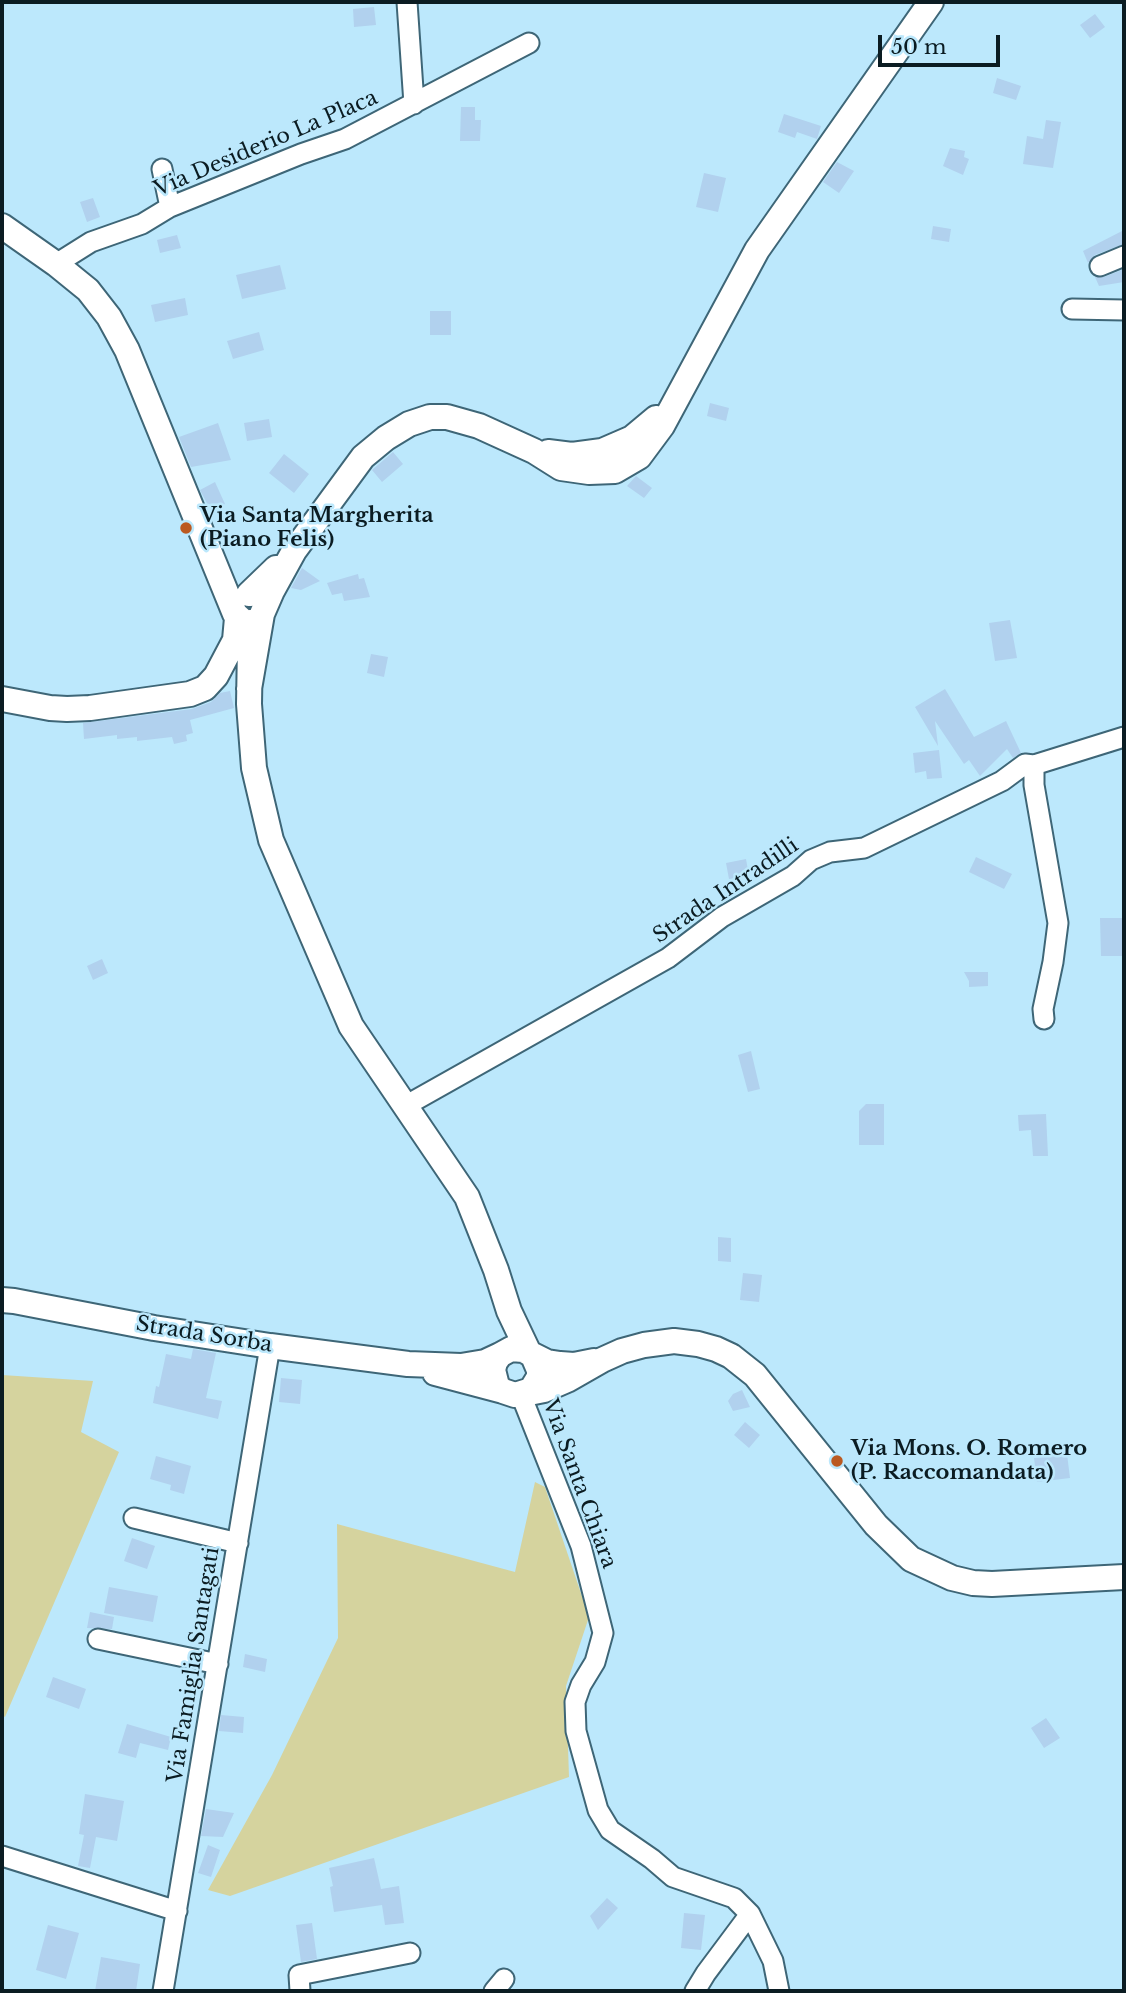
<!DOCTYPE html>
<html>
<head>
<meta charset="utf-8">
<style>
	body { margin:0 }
	#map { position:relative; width:1126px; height:1993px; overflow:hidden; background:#bce8fc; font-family:"Libre Baskerville",serif }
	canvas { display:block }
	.frame { position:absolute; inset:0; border:4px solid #0b1c22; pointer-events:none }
	.scale { position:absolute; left:878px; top:35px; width:122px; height:32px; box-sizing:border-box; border:4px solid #0b1c22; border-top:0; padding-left:9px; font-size:21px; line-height:24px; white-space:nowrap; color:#0b1c22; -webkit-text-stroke:5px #bce8fc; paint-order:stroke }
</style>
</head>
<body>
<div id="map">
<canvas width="1126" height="1993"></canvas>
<div class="frame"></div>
<div class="scale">50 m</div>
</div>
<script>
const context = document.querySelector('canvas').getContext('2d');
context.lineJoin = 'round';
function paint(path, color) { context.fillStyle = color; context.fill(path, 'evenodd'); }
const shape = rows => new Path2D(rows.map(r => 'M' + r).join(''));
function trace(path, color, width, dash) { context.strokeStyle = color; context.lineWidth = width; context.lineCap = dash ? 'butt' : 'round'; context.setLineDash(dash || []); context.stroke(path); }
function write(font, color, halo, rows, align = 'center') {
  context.font = font + ' "Libre Baskerville",serif'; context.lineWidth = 5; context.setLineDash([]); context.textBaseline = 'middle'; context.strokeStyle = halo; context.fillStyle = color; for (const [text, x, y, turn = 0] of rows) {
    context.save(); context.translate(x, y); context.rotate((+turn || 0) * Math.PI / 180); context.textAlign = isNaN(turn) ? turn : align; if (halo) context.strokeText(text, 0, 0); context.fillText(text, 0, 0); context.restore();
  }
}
const green = shape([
	[2,1375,93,1381,81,1432,119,1452,5,1717,2,1715],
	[535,1482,545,1487,589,1617,566,1686,569,1777,230,1896,208,1890,272,1775,338,1638,337,1524,515,1572]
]);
const building = shape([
	[374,7,376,25,354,27,353,9],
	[1095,14,1105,27,1090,38,1080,25],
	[997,78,1021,86,1016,100,993,93],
	[461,107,475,107,475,120,481,120,480,141,460,141],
	[784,114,821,126,817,139,797,132,795,138,778,132],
	[1046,120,1061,122,1053,168,1023,164,1027,136,1043,139],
	[950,148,965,151,964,157,969,159,963,175,943,166],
	[837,162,854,171,839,193,823,182],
	[704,173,726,178,718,212,696,207],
	[93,198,100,217,87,222,80,202],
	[933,226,951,229,949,242,931,239],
	[1124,230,1124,244,1095,255,1088,263,1083,251],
	[177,235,181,248,160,253,157,240],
	[280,265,286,289,242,299,236,275],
	[1124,269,1124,282,1099,286,1095,277,1104,277],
	[185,298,188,315,155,322,151,305],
	[430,311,451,311,451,335,430,335],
	[259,332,264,350,233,359,227,341],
	[710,403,729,408,726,421,707,416],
	[269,419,272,437,247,441,244,423],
	[218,423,231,460,191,467,179,437],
	[393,452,403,464,382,482,372,470],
	[284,454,309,474,294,493,269,473],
	[636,476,652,488,644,498,627,486],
	[215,482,225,504,211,511,200,490],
	[302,568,320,581,301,590,291,588],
	[358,574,359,579,364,578,370,597,344,601,342,593,332,595,327,583],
	[1010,620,1017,658,995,661,989,623],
	[371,654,388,657,384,677,367,673],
	[945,689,974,737,1006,721,1021,753,1013,758,1007,749,980,776,969,760,964,764,935,721,938,746,915,707],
	[230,691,234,708,190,720,193,733,186,735,187,741,174,744,172,737,137,741,137,737,117,739,117,735,84,739,83,723,192,709,211,702,220,693],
	[939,750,942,778,927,779,926,771,915,773,913,753],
	[976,857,1012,874,1004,889,969,872],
	[746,859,749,876,729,879,726,863],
	[1100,918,1122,918,1124,956,1101,956],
	[102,959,108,973,93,980,87,966],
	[964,972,988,972,988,986,969,987,969,981],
	[751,1051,760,1089,748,1092,738,1055],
	[866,1104,884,1104,884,1145,859,1145,859,1111],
	[1046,1114,1048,1156,1033,1156,1031,1130,1019,1131,1018,1115],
	[718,1237,731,1238,731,1262,718,1261],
	[743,1273,762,1275,759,1302,740,1300],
	[193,1349,216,1353,206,1398,222,1401,218,1419,153,1403,156,1386,159,1387,166,1354,191,1359],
	[281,1378,302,1380,300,1404,279,1402],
	[742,1390,750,1407,733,1411,728,1401,733,1394],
	[745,1422,760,1435,749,1448,734,1435],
	[1067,1454,1070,1478,1037,1482,1034,1458],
	[156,1456,191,1466,184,1494,170,1490,171,1485,150,1479],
	[132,1538,155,1546,147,1569,124,1561],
	[109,1587,158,1596,153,1622,104,1613],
	[90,1612,114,1617,112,1629,87,1628],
	[245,1654,267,1659,265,1672,243,1667],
	[53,1677,86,1689,79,1709,46,1697],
	[221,1715,244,1717,243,1733,219,1731],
	[1046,1718,1060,1738,1044,1748,1031,1728],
	[127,1724,171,1737,168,1750,140,1743,136,1758,118,1753],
	[85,1794,124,1801,117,1841,96,1837,90,1868,78,1866,84,1835,79,1834],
	[206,1809,234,1813,223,1837,201,1836],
	[208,1845,220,1850,211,1877,198,1873],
	[374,1858,381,1889,399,1886,404,1923,385,1925,382,1905,334,1912,330,1887,333,1886,329,1868],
	[607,1898,618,1908,598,1930,590,1916],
	[684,1913,705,1915,701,1950,681,1948],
	[312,1923,317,1959,301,1962,296,1925],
	[48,1925,79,1933,66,1979,36,1970],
	[101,1957,140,1964,136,1991,95,1991]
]);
const minor = shape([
	[407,2,414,104],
	[162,169,170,207],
	[56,264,91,242,142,224,170,207,301,154,345,139,529,43],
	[1100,266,1124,256],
	[1072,309,1124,310],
	[1034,765,1034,785,1058,923,1053,962,1043,1009,1044,1019],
	[405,1106,668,958,722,917,793,876,811,860,830,852,864,848,1002,781,1025,764,1034,765,1124,737],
	[521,1395,581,1546,603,1633,595,1662,581,1685,575,1702,576,1731,598,1810,610,1830,652,1859,673,1877,734,1898,750,1914,773,1961,779,1991],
	[134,1518,238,1543],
	[98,1639,218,1664],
	[2,1856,177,1911],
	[163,1991,270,1346],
	[300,1991,299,1975,410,1953],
	[494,1991,504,1979],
	[695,1991,706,1973,750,1914]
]);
const tertiary = shape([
	[2,226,56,264,88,290,109,317,127,350,235,614,245,623,256,621],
	[548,452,572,455,602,451,632,438,656,418],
	[249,594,276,568],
	[240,621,250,645,249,704,254,768,271,840,351,1026,467,1197,496,1270,509,1311,529,1353],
	[249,689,262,614,272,591,294,551,363,457,386,438,409,424,430,417,447,417,479,426,534,451,561,468,589,472,615,471,639,457,662,426,757,250,931,2],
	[2,699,50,708,67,709,90,708,190,694,205,688,216,676,235,640,237,618],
	[2,1300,14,1301,154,1328,270,1346,408,1364,461,1366,485,1362,500,1355],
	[533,1356,539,1370,539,1377,531,1390,515,1395,503,1391,497,1386,493,1370,495,1362,500,1355,511,1349,523,1350,547,1362,560,1364,574,1365,594,1361],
	[435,1373,503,1391],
	[524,1394,544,1390,567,1380,602,1360,622,1351,644,1345,674,1341,698,1344,716,1349,731,1356,755,1375,876,1525,911,1559,952,1578,973,1583,992,1584,1124,1577]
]);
const markers = [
	[186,528,7,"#bb5920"],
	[837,1461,7,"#bb5920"]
];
const streetNames = [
	["Via Desiderio La Placa",266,144,-23],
	["Strada Intradilli",726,891,-34],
	["Strada Sorba",204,1335,9],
	["Via Santa Chiara",579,1484,70],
	["Via Famiglia Santagati",194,1665,-81]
];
const poiNames = [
	["Via Santa Margherita",200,516],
	["(Piano Felis)",200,540],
	["Via Mons. O. Romero",851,1449],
	["(P. Raccomandata)",851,1473]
];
paint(green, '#d5d39e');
paint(building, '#b1d1ee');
trace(minor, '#3e6677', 23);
trace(tertiary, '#3e6677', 28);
trace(minor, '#fff', 19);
trace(tertiary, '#fff', 24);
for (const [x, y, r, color] of markers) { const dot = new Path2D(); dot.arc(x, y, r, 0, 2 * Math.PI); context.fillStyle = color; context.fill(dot); trace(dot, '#bce8fc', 2.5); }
write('21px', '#0b1c22', '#bce8fc', streetNames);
write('bold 21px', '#0b1c22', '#bce8fc', poiNames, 'left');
</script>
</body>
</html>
